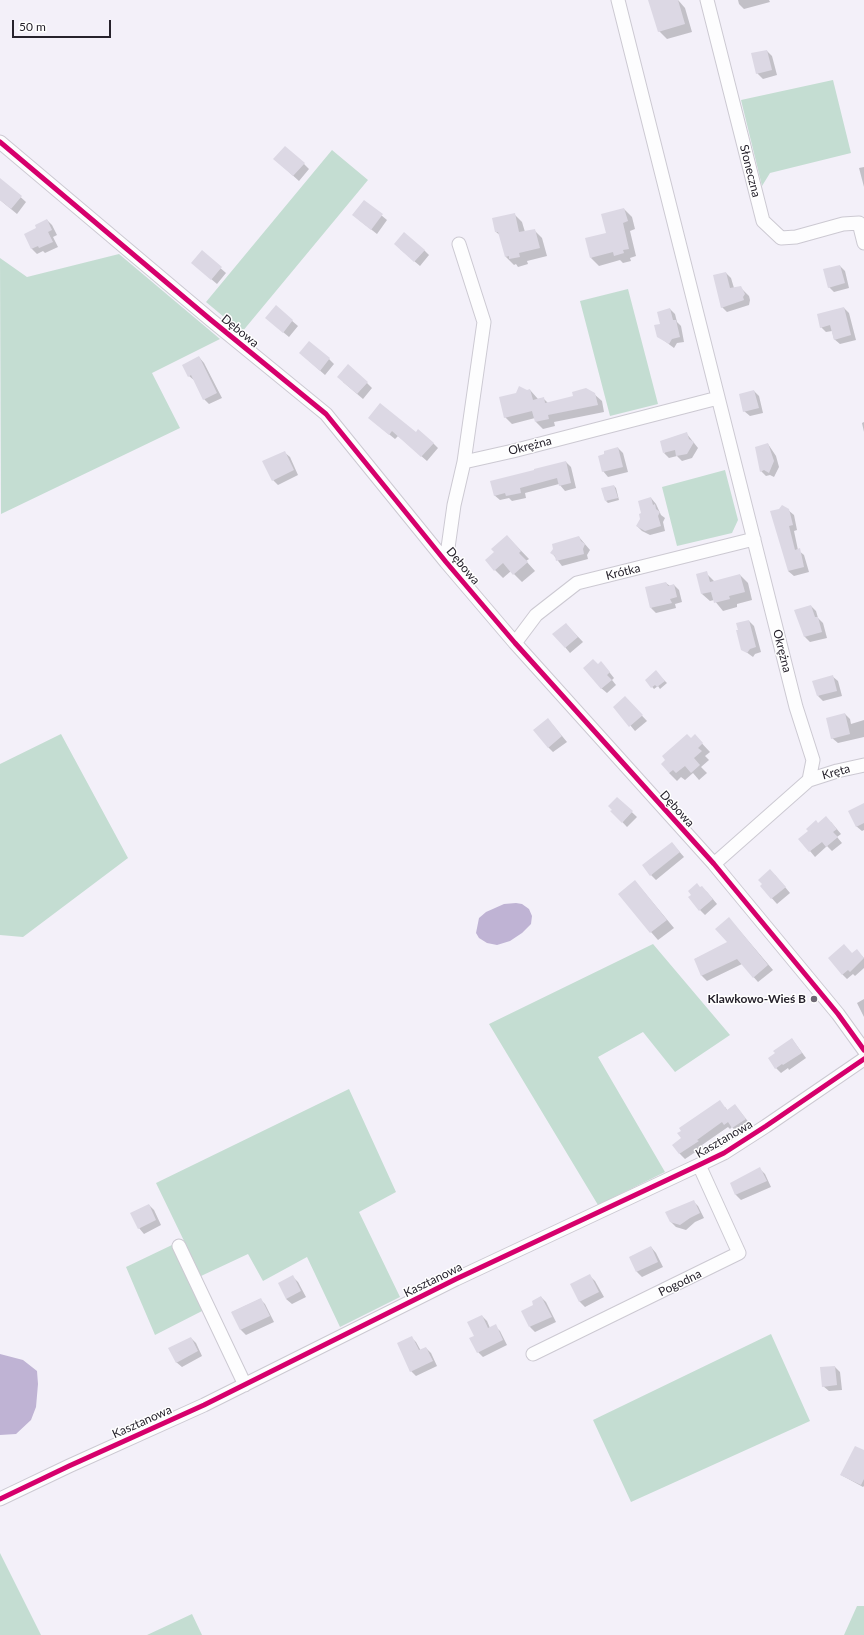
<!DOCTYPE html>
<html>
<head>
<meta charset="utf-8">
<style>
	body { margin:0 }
	#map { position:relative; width:864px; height:1635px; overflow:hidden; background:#f3f0f9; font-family:Lato,sans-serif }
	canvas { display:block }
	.scale { position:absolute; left:12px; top:20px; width:99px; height:18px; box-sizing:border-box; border:2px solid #26222c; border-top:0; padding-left:5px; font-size:12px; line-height:14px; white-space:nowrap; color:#26222c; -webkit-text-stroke:3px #fff; paint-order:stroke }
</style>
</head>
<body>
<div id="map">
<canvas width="864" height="1635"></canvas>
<div class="scale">50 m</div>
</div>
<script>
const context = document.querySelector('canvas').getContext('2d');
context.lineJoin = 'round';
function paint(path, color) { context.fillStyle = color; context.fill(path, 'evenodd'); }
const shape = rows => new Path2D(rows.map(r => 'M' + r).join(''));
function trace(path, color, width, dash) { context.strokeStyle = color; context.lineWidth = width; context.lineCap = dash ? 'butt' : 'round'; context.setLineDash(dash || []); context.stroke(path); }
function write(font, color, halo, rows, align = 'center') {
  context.font = font + ' Lato,sans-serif'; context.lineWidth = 3; context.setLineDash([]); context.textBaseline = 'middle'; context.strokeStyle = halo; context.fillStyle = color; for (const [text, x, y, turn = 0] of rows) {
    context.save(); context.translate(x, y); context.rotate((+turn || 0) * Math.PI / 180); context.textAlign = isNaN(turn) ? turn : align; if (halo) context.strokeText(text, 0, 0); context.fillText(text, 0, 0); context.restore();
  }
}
const green = shape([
	[833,80,851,153,770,173,762,186,741,100],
	[332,150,368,180,242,332,206,302],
	[119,254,220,339,152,373,180,428,1,514,0,258,27,277],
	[628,289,658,404,610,416,580,301],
	[725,470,738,520,732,533,677,546,662,487],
	[61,734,128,858,23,937,0,935,0,764],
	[653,944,730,1035,675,1072,643,1032,598,1057,665,1172,598,1205,489,1024],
	[349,1089,396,1192,359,1212,400,1297,340,1327,307,1257,263,1281,248,1254,201,1276,156,1183],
	[172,1245,204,1310,155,1335,126,1267],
	[771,1334,810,1421,631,1502,593,1420],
	[0,1553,41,1635,0,1635],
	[857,1606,864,1606,864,1635,844,1635],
	[192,1614,202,1635,147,1635]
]);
const water = shape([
	[516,903,522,904,529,909,532,916,531,924,522,933,510,941,497,945,487,943,479,938,476,933,479,918,486,912,504,904],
	[0,1354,23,1360,37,1371,38,1384,36,1407,31,1420,16,1434,0,1435]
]);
const shadow = shape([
	[657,0,678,0,685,8,692,32,667,39,659,31],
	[738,0,769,0,770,2,744,9,739,4],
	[767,51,772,56,777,75,763,79,757,73],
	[280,164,304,164,309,169,299,181],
	[864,167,864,187,859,168],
	[4,182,26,202,17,214,0,200,0,187],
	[364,201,387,220,377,234,359,220],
	[624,209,632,217,635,229,630,231,636,256,630,258,631,261,623,263,620,260,599,266,591,258],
	[514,214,522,222,525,232,534,230,542,238,547,256,527,261,528,264,518,267,516,264,514,265,506,257,501,236,496,232],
	[47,220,52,225,57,235,53,237,58,247,45,253,43,251,37,254,32,249,26,235,38,228],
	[400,249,424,250,429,255,420,266],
	[202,252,226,273,217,284,198,268],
	[840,266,845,271,849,288,834,292,829,287],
	[726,273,731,278,734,288,740,287,749,296,750,300,749,305,727,312,722,307],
	[276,307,298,326,289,337,272,323],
	[844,308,849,313,856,340,840,344,834,339,832,331,826,332,821,327],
	[670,309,675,314,677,322,681,326,684,342,677,343,674,348,658,336,661,325],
	[300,353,329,359,334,364,325,375],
	[199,357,204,363,222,398,209,404,204,399,195,381,189,376],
	[343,382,367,383,372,388,363,399],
	[530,390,538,399,543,398,548,403,594,394,602,401,604,412,554,422,555,426,543,429,536,422,535,418,512,424,505,417,527,391],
	[754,391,759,396,763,413,750,416,744,411],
	[864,422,864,432,862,423],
	[375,423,433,443,438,448,427,461,398,436,395,439],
	[687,434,698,448,692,458,682,461,677,456,669,458,664,453],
	[768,444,776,456,779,467,774,477,770,475,766,476,761,471],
	[618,448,623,453,628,472,608,477,603,471],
	[284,452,290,457,298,475,278,485,273,480],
	[566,462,571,467,576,488,565,491,559,484,525,493,526,498,512,501,509,498,500,500,494,495],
	[614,486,616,488,619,500,608,503,606,501],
	[651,498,656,504,661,515,665,518,663,522,665,531,650,535,642,531,637,526],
	[788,510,794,515,797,530,794,531,798,550,804,555,809,572,794,576,788,571],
	[507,536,529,559,526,561,535,571,522,582,511,571,503,578,495,570,495,552],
	[579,537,590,550,587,555,588,559,562,566,552,553],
	[706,573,715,582,740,575,748,583,752,600,737,604,737,607,723,611,714,600,710,601,702,594],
	[666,583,670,586,674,585,679,590,682,602,675,604,676,608,656,613,651,608],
	[811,606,816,611,818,618,823,623,827,638,810,642,805,637,796,610],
	[749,621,754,626,761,652,755,654,753,657,742,649],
	[566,624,583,642,570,653,565,647],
	[606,668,614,678,612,680,616,685,607,693,601,688],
	[656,672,667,683,660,689,658,686,654,689,646,680],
	[832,676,838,681,842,696,823,701,818,696],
	[625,698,647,721,635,731,615,707],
	[845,714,850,719,851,724,864,720,864,737,838,743,832,738],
	[553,725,567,742,553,752,548,747],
	[695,736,710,752,705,756,709,760,701,767,707,773,699,780,693,773,685,780,681,777,677,781,669,773,691,739],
	[617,798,637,817,627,827,612,811],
	[864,804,864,830,862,831,856,826],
	[831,822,841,834,837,837,842,843,832,851,827,846,815,857,800,839,818,824],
	[672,843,684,857,656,880,651,875],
	[775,875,790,893,777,904,761,886],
	[635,881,674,928,658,940,651,932],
	[701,888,707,892,717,904,705,915,700,910],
	[734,924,773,970,758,982,742,964,707,981,702,976,695,959,728,943],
	[857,951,864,958,864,968,855,976,853,974,847,979,842,974],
	[864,999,864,1017,857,1003],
	[792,1039,806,1058,789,1070,788,1068,781,1073,776,1068],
	[735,1105,750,1124,738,1133,732,1127,730,1129,728,1127,702,1145,703,1147,685,1159,680,1154,674,1145,725,1107,728,1111],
	[760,1169,765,1174,771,1187,741,1200,736,1195,731,1184],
	[693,1201,698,1206,704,1218,695,1222,686,1230,676,1227,670,1221],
	[149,1205,154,1210,161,1225,144,1234,139,1228],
	[651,1247,656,1253,663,1267,642,1277,637,1272,630,1257],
	[590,1276,595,1281,604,1297,585,1307,580,1302,572,1285],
	[293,1277,298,1282,306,1297,292,1304,286,1299],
	[541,1297,546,1302,556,1322,535,1332,530,1327,535,1305],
	[260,1299,265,1304,274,1322,246,1335,241,1330,232,1312],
	[482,1316,487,1321,490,1328,495,1326,500,1331,507,1345,483,1357,478,1352,475,1336],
	[411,1337,416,1342,421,1351,426,1348,431,1353,437,1366,416,1376,411,1371],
	[191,1338,196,1343,202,1356,182,1367,176,1362],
	[835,1367,840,1372,842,1390,829,1391,823,1386],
	[864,1451,864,1486,863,1487,841,1475]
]);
const building = shape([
	[648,0,678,0,685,24,658,32],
	[767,50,772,70,756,74,751,53],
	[285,146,305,163,293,176,273,159],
	[0,178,22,196,11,209,0,200],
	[364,200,383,214,371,230,352,215],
	[624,208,628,221,623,223,629,249,623,250,624,253,614,256,613,252,590,258,585,238,606,233,601,214],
	[515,213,519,232,535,229,540,248,519,253,520,257,509,259,509,256,505,257,498,232,495,232,492,218],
	[47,219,52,230,48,232,53,242,39,248,38,246,31,249,24,234,36,228,35,225],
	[404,232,425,250,414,262,394,244],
	[202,250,222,267,211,280,191,263],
	[840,265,845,283,828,288,823,269],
	[726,272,730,288,741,286,745,294,743,297,744,300,721,308,713,275],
	[276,305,293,320,283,333,265,318],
	[844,307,851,335,834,340,830,325,820,328,817,314],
	[670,308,673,320,676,320,680,337,672,339,669,344,657,337,654,325,660,324,657,312],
	[309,341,330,358,320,371,299,353],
	[199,356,217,393,203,400,191,375,188,377,182,365],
	[348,364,368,382,357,394,337,377],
	[519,386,527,390,530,389,533,400,544,397,545,403,573,396,572,392,586,388,595,393,598,405,548,415,549,419,535,422,532,411,504,418,499,397,516,393],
	[754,390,759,408,743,412,739,394],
	[380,403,416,432,418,429,434,443,421,457,392,431,389,435,368,418],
	[687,432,689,439,694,442,687,454,676,456,675,450,663,453,660,441],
	[768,443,774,461,769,473,764,470,760,472,755,447],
	[618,447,623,467,602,472,598,456,604,454,604,451],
	[285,451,294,470,272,481,262,461],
	[566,461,571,483,559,486,557,478,520,488,521,493,506,496,505,493,494,496,490,481,534,470,534,469],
	[614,485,618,498,605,501,601,488],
	[651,497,653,505,655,504,656,509,660,512,658,516,661,526,645,531,636,526,640,519,639,514,641,513,638,501],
	[782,505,789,509,793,525,789,526,795,550,800,548,804,567,788,571,770,511,779,509],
	[507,535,521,551,519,553,528,562,513,575,503,563,494,571,485,560,494,552,491,549],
	[579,536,581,541,585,544,583,549,584,554,556,561,555,556,550,553,553,549,552,544],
	[707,571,710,582,740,574,745,592,729,596,730,599,714,603,711,592,701,594,696,574],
	[666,582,668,586,674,584,677,597,670,599,672,603,650,608,645,587],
	[811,605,815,617,818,617,822,632,804,637,794,610],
	[749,620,756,647,750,649,747,653,741,650,736,630,738,630,736,623],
	[566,623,578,637,565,648,552,634],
	[593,659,598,664,601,661,610,672,607,675,612,680,601,689,583,668],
	[656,670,665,681,657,687,655,685,651,688,645,680],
	[833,675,837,691,817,696,812,681],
	[625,696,643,715,629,727,613,707],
	[845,713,850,734,831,739,826,718],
	[548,718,562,736,548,748,533,730],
	[687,734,691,738,695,734,703,743,698,748,702,751,694,758,700,765,691,773,685,766,676,773,673,770,669,773,661,764,665,760,662,756],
	[617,797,633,811,622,823,610,811,612,810,608,806],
	[864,803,864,823,856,827,848,811],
	[826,816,837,829,833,832,838,837,826,847,822,842,809,852,798,839,808,831,806,829,816,820,818,823],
	[672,842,680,852,650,876,642,865],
	[770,869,786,887,771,899,760,886,762,884,758,880],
	[635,880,667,920,650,933,618,894],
	[697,883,700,887,702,886,713,899,699,911,688,897,691,895,688,891],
	[729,917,768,965,753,978,737,959,701,976,694,959,727,942,715,929],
	[844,944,852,953,857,949,864,958,850,972,848,970,842,975,828,958],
	[792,1038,802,1053,783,1065,782,1064,775,1069,768,1058,775,1053,773,1051],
	[720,1100,727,1110,735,1104,746,1119,732,1128,728,1122,724,1125,722,1122,697,1140,699,1141,679,1154,672,1145,681,1138,677,1133,681,1131,679,1128],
	[760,1167,767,1181,735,1195,730,1183],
	[694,1200,700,1213,690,1218,680,1225,670,1222,665,1212],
	[149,1204,156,1220,138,1229,130,1213],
	[651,1246,658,1262,636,1272,629,1257],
	[590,1274,599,1292,579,1302,570,1284],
	[293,1275,301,1291,286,1299,278,1283],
	[541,1296,552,1317,529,1327,521,1311,533,1305,532,1301],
	[261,1298,270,1316,240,1330,231,1312],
	[482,1315,488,1328,496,1324,503,1340,477,1353,469,1338,474,1336,467,1322],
	[412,1336,419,1350,426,1347,433,1361,410,1372,397,1343],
	[191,1337,198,1351,176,1363,168,1348],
	[835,1366,837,1385,822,1387,820,1367],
	[855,1446,864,1450,864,1479,861,1485,840,1475]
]);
const minor = shape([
	[618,0,796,707,813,760,809,780,714,864],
	[707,0,763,221,781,238,796,237,843,224,859,223,864,243],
	[0,142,211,320,326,414,446,562,515,643,714,864,838,1014,864,1050],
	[459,244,484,322,464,462],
	[446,562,454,505,464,462,513,451,718,398],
	[515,643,536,615,577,583,754,539],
	[809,780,837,771,864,765],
	[179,1246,245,1385],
	[533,1354,739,1253,699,1165],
	[0,1499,69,1466,204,1405,456,1279,699,1165,724,1153,766,1126,864,1059]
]);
const cycleway = shape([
	[0,142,211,320,326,414,446,562,515,643,714,864,838,1014,864,1050],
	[0,1499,69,1466,204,1405,456,1279,699,1165,724,1153,766,1126,864,1059]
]);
const markers = [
	[814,999,4,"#6e6a74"]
];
const streetNames = [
	["Słoneczna",750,171,76],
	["Dębowa",240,331,39],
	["Okrężna",530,446,-14],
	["Dębowa",463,566,50],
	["Krótka",623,572,-14],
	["Okrężna",782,651,76],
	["Kręta",836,772,-15],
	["Dębowa",677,809,48],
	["Kasztanowa",724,1139,-30],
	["Kasztanowa",433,1280,-26],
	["Pogodna",680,1283,-26],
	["Kasztanowa",142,1422,-24]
];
const poiNames = [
	["Klawkowo-Wieś B",806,999]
];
paint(green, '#c4ddd2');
paint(water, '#bfb3d4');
paint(shadow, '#0003');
paint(building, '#dcd8e4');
trace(minor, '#ccc9d2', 15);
trace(minor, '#fdfdfe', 13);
trace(cycleway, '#d6006c', 5);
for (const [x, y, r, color] of markers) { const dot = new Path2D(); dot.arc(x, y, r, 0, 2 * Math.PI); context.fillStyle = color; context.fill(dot); trace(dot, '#fff', 1.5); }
write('12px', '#26222c', '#fff', streetNames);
write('bold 12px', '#26222c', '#fff', poiNames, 'right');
</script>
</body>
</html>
